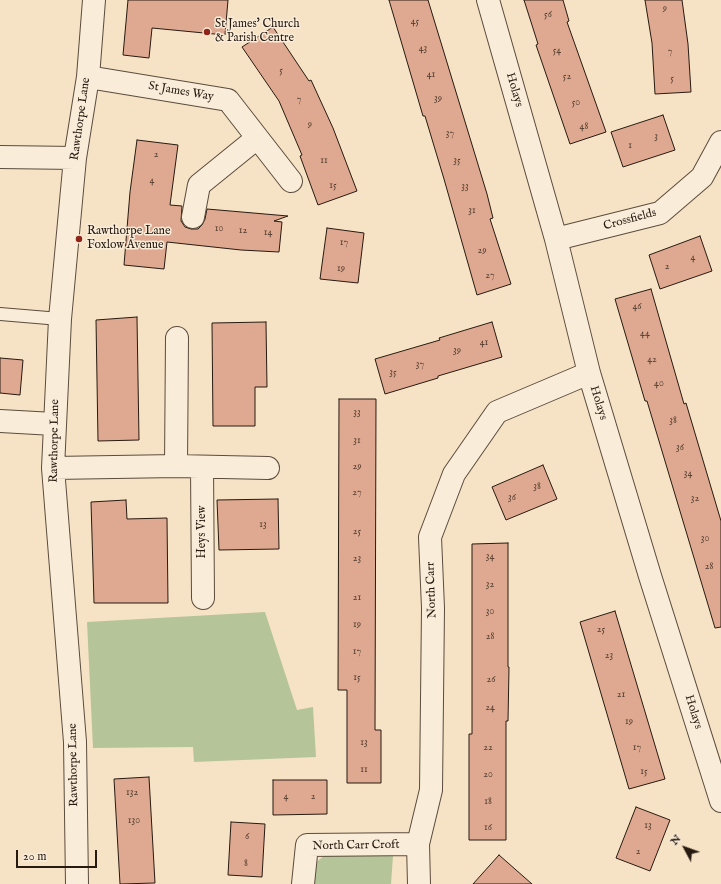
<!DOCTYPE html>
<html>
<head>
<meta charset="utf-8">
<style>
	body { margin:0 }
	#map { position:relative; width:721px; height:884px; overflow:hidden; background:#f6e2c5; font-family:"IM FELL English",serif }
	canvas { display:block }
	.north { position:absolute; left:665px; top:828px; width:40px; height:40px; -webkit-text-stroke:3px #f9ecd9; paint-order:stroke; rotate:311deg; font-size:11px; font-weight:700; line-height:16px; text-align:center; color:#271a10 }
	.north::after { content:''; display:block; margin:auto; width:14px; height:18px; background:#271a10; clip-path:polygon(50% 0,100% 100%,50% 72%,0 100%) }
	.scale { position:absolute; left:16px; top:850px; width:81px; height:18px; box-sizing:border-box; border:2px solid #271a10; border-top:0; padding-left:5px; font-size:12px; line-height:14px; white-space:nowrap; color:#271a10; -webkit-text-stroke:3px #f9ecd9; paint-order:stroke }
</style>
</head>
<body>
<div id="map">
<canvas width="721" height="884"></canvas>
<div class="north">N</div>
<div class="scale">20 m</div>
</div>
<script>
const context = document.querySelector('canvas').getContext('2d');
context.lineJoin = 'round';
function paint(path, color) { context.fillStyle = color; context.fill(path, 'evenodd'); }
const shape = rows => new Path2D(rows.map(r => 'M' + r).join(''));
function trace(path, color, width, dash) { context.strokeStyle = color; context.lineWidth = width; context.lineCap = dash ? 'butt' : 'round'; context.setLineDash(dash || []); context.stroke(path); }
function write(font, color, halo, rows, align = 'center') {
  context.font = font + ' "IM FELL English",serif'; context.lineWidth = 3; context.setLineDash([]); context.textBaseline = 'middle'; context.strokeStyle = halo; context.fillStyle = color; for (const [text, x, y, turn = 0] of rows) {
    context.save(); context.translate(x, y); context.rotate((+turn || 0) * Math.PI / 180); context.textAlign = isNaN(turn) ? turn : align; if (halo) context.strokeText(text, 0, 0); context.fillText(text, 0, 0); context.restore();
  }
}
const green = shape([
	[265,612,297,710,313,707,316,757,194,762,193,747,93,748,87,622],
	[327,853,393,856,391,884,311,884,312,866]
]);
const building = shape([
	[128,0,228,0,225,35,152,28,149,58,123,55,128,0],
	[389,0,428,0,487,194,493,218,490,219,511,284,477,295,444,179,425,116,423,116,389,0],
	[524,0,563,0,569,21,567,22,606,132,570,144,536,45,538,44,524,0],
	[645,0,682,0,688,44,691,92,655,94,652,43,645,0],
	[273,27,309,81,311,80,333,128,357,191,318,205,300,156,302,155,279,101,242,47,273,27],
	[663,115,675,150,623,167,611,132,663,115],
	[137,140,178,145,170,205,182,206,181,221,185,227,191,229,198,229,202,225,205,219,207,209,288,216,274,221,282,222,279,252,241,250,167,242,164,269,124,265,130,192,137,140],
	[327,228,364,233,358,283,320,279,327,228],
	[700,236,712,271,660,289,649,255,700,236],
	[651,289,684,404,686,403,721,521,721,627,715,628,647,401,645,401,615,299,651,289],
	[137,317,139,440,98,441,96,320,137,317],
	[266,322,267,387,255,387,255,426,213,426,212,323,266,322],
	[492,322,502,357,438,376,438,378,385,394,375,359,440,340,439,338,492,322],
	[0,358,23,360,20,395,0,393,0,358],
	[339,399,376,399,375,730,381,730,381,783,347,783,347,690,338,690,339,399],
	[543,465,557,499,506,520,492,487,543,465],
	[278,499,279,549,219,550,217,500,278,499],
	[126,500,127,519,167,518,168,603,94,603,91,502,126,500],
	[508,543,508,667,509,667,508,721,506,721,506,840,469,840,469,734,472,734,472,544,508,543],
	[615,611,665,779,629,789,580,622,615,611],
	[149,777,155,883,120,884,114,779,149,777],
	[273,780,327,780,327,814,273,815,273,780],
	[636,807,670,820,650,871,616,858,636,807],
	[231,822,265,824,262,877,228,875,231,822],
	[499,855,532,884,473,884,499,855]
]);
const service = shape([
	[0,314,60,319]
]);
const minor = shape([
	[488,0,556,239,589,373,650,576,721,801],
	[88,77,228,100,291,181],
	[0,157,75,158],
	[193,217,199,185,257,138],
	[556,239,660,213,702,177,721,142],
	[0,421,54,424],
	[176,466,177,338],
	[202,467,203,598],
	[53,468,176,466,268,468],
	[77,884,75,742,53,468,60,319,75,158,88,77,94,0],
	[303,884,307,845,418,844],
	[419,884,418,844,431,790,433,608,430,537,454,474,497,412,589,373]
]);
const markers = [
	[207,32,4,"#8f2418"],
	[79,239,4,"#8f2418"]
];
const numberNames = [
	["9",665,9],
	["56",548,15],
	["45",415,22],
	["43",423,49],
	["54",557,51],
	["7",670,52],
	["5",281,71],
	["41",431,75],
	["52",567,77],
	["5",672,79],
	["39",438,99],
	["7",299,100],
	["50",576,103],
	["9",310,125],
	["48",584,127],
	["37",450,134],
	["3",656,137],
	["1",630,146],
	["2",156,155],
	["11",324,161],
	["35",457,161],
	["4",152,181],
	["15",333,186],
	["33",465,187],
	["31",472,211],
	["10",219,229],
	["12",243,231],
	["14",268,233],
	["17",344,243],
	["29",482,251],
	["4",693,258],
	["2",667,267],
	["19",341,269],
	["27",490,276],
	["46",637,307],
	["44",645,334],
	["41",484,343],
	["39",457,351],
	["42",652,360],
	["37",420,365],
	["35",393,373],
	["40",659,384],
	["33",357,413],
	["38",673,421],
	["31",357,441],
	["36",680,448],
	["29",357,467],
	["34",688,474],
	["38",537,487],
	["27",357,493],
	["36",512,498],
	["32",695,499],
	["13",263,525],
	["25",357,532],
	["30",705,539],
	["34",490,557],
	["23",357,559],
	["28",709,567],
	["32",490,585],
	["21",357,598],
	["30",490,612],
	["19",357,625],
	["25",601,630],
	["28",490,637],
	["17",357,652],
	["23",609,656],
	["15",357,678],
	["26",491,680],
	["21",621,695],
	["24",490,708],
	["19",629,722],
	["13",364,743],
	["22",488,748],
	["17",637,748],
	["11",364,770],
	["15",644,772],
	["20",488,775],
	["132",132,793],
	["4",286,797],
	["2",313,797],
	["18",488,802],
	["130",134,821],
	["13",648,826],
	["16",488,828],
	["6",247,837],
	["2",638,852],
	["8",246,864]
];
const poiNames = [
	["St James' Church",215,25],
	["& Parish Centre",215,39],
	["Rawthorpe Lane",87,232],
	["Foxlow Avenue",87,246]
];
const streetNames = [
	["Holays",514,90,74],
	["St James Way",181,92,10],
	["Rawthorpe Lane",81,119,-82],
	["Crossfields",630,220,-15],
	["Holays",598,403,73],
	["Rawthorpe Lane",55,441,-89],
	["Heys View",203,532,-90],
	["North Carr",432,590,-92],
	["Holays",693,712,73],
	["Rawthorpe Lane",74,765,-91],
	["North Carr Croft",356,846,-1]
];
paint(green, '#b6c49a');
paint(building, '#dea990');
trace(building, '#271a10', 1);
trace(service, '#5b4c3d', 14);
trace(minor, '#5b4c3d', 24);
trace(service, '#f9ecd9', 12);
trace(minor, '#f9ecd9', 22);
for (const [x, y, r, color] of markers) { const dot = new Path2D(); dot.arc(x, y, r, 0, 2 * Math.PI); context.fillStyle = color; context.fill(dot); trace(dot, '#f9ecd9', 1.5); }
write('10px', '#553e30', null, numberNames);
write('12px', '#271a10', '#f9ecd9', poiNames, 'left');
write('12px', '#271a10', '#f9ecd9', streetNames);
</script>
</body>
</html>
